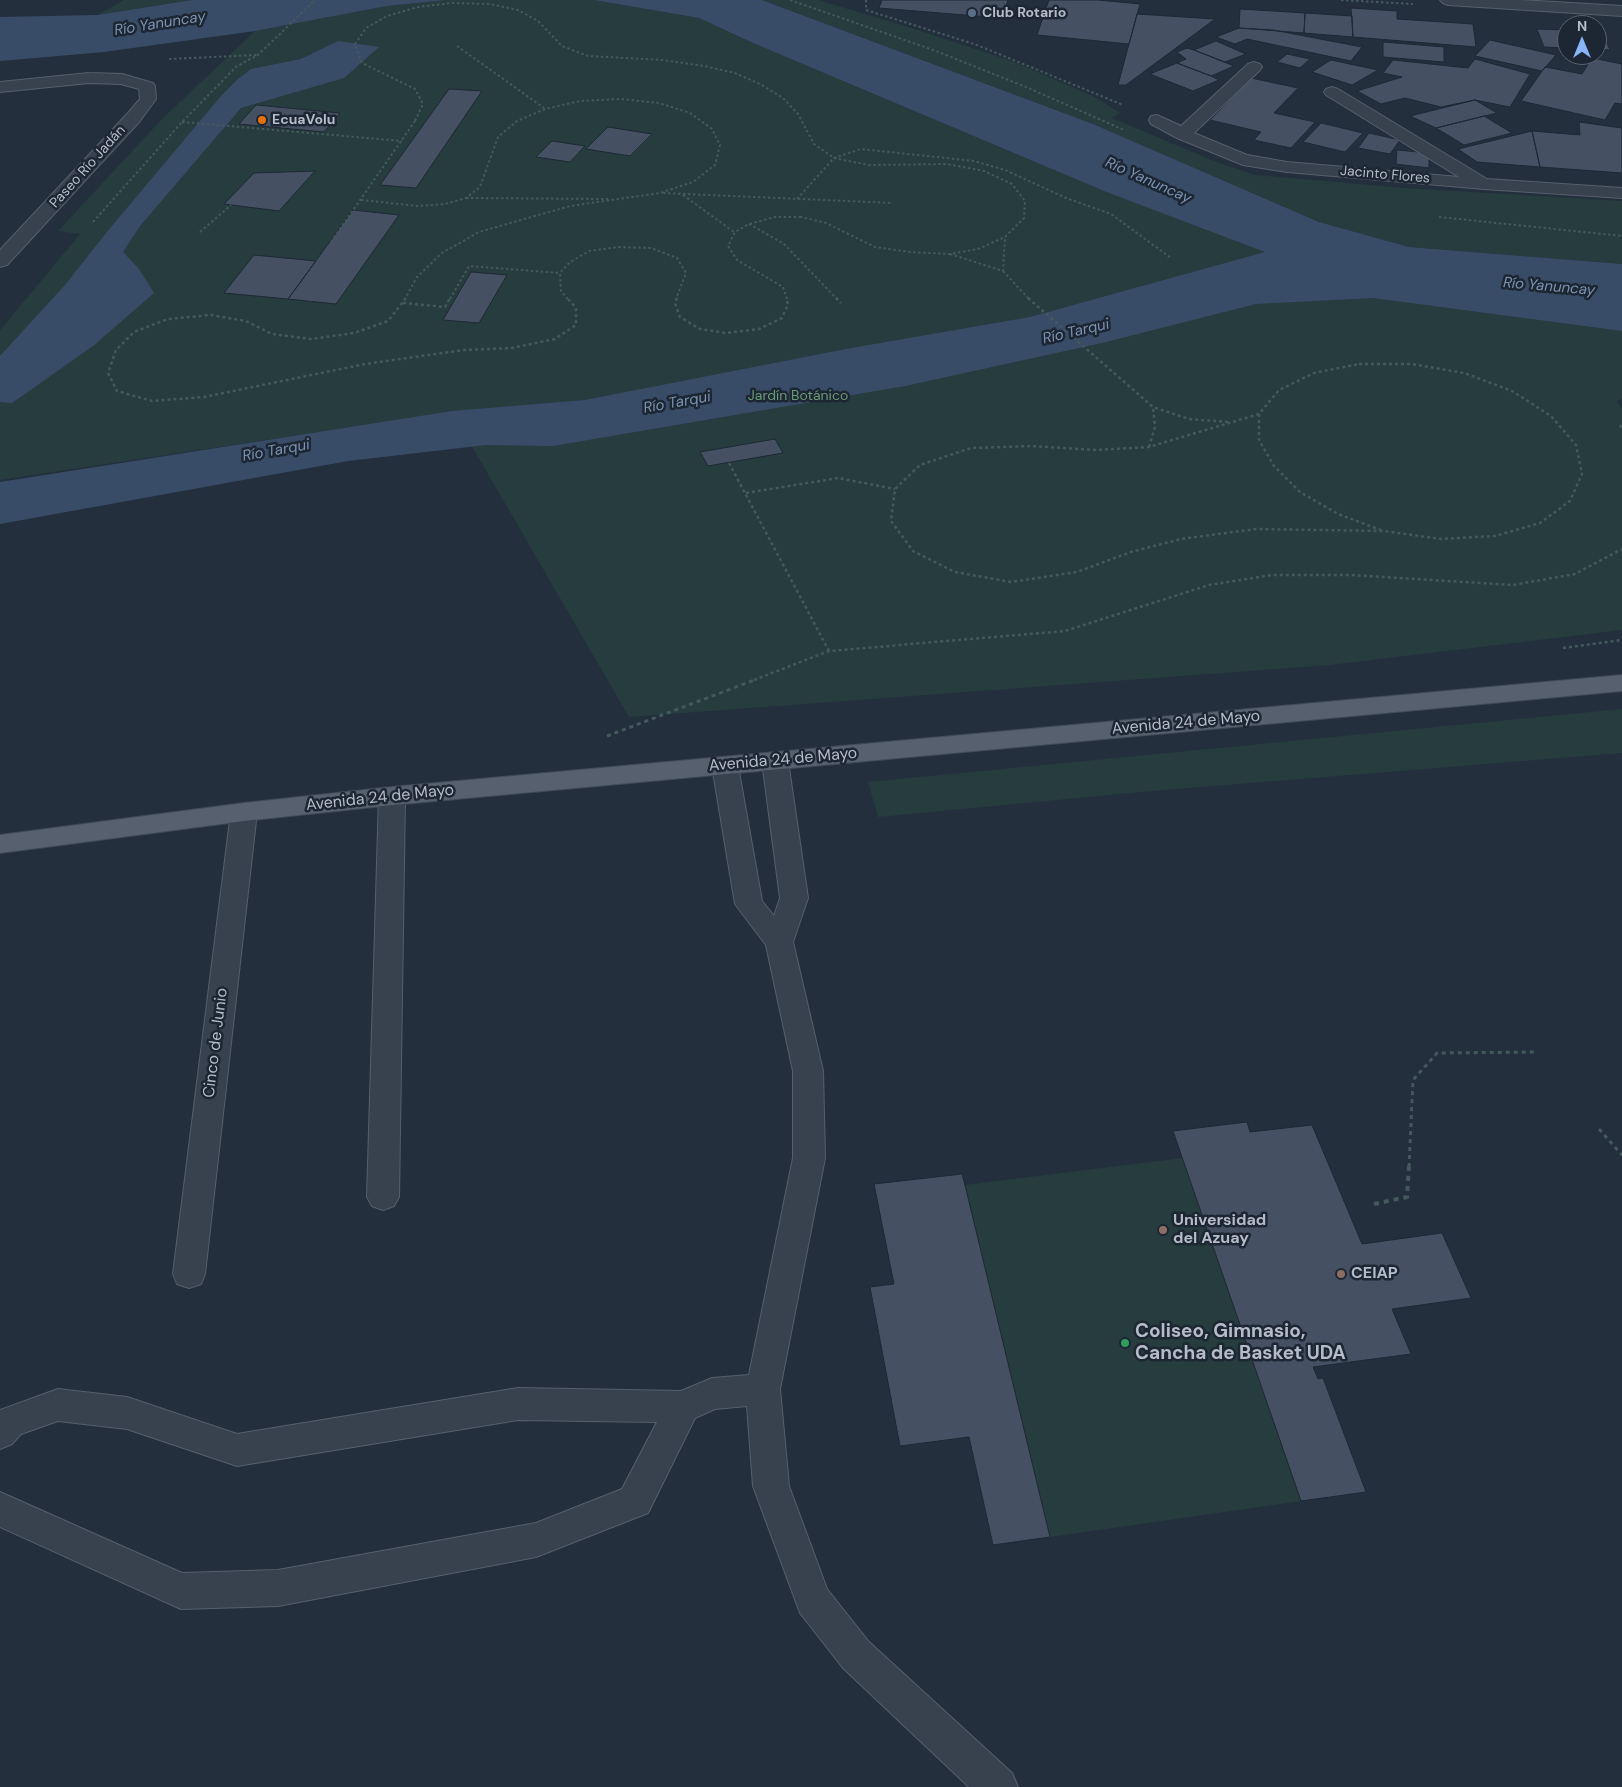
<!DOCTYPE html>
<html>
<head>
<meta charset="utf-8">
<style>
	body { margin:0 }
	#map { position:relative; width:1622px; height:1787px; overflow:hidden; background:#242f3e; font-family:"DM Sans",sans-serif }
	canvas { display:block }
	.north { position:absolute; left:1557px; top:15px; width:50px; height:50px; box-sizing:border-box; background:#1d2633; border:1px solid #59626f; border-radius:50%; rotate:0deg; font-size:14px; font-weight:700; line-height:20px; text-align:center; color:#b4bcc9 }
	.north::after { content:''; display:block; margin:auto; width:18px; height:22px; background:#8ab4f8; clip-path:polygon(50% 0,100% 100%,50% 72%,0 100%) }
</style>
</head>
<body>
<div id="map">
<canvas width="1622" height="1787"></canvas>
<div class="north">N</div>
</div>
<script>
const context = document.querySelector('canvas').getContext('2d');
context.lineJoin = 'round';
function paint(path, color) { context.fillStyle = color; context.fill(path, 'evenodd'); }
const shape = rows => new Path2D(rows.map(r => 'M' + r).join(''));
function trace(path, color, width, dash) { context.strokeStyle = color; context.lineWidth = width; context.lineCap = dash ? 'butt' : 'round'; context.setLineDash(dash || []); context.stroke(path); }
function write(font, color, halo, rows, align = 'center') {
  context.font = font + ' "DM Sans",sans-serif'; context.lineWidth = 5; context.setLineDash([]); context.textBaseline = 'middle'; context.strokeStyle = halo; context.fillStyle = color; for (const [text, x, y, turn = 0] of rows) {
    context.save(); context.translate(x, y); context.rotate((+turn || 0) * Math.PI / 180); context.textAlign = isNaN(turn) ? turn : align; if (halo) context.strokeText(text, 0, 0); context.fillText(text, 0, 0); context.restore();
  }
}
const green = shape([
	[124,0,192,0,97,15],
	[446,0,594,0,699,18,753,43,1104,191,1622,331,1622,399,1617,401,1622,408,1622,630,1330,665,629,717,452,412,0,480,0,330,80,234,58,231,162,119,255,31,387,6],
	[762,0,818,0,905,26,1015,62,1095,97,1120,113,1112,118,1214,161,1255,175,1405,188,1622,201,1622,264,1409,247,1319,222,1093,124],
	[1622,709,1622,753,1152,791,878,817,868,782],
	[1183,1158,1301,1501,1050,1537,965,1185]
]);
const water = shape([
	[192,0,446,0,387,6,255,31,104,52,0,61,0,17,97,15],
	[594,0,762,0,1093,124,1319,222,1409,247,1622,264,1622,331,1373,298,1256,304,1102,343,905,386,553,446,486,445,348,461,0,524,0,482,452,411,585,400,846,349,1030,317,1265,252,1104,191,753,43,699,18],
	[338,41,379,47,344,78,241,108,140,226,123,252,139,269,154,293,93,346,12,403,0,402,0,356,65,285,106,233,221,96,238,79,251,69,301,59]
]);
const building = shape([
	[882,0,1008,0,1002,18,879,8,882,0],
	[1049,0,1098,0,1140,4,1129,44,1037,35,1049,0],
	[1351,8,1397,11,1397,19,1473,24,1476,47,1353,37,1351,8],
	[1240,9,1305,13,1304,33,1239,28,1240,9],
	[1305,13,1352,16,1353,37,1304,33,1305,13],
	[1137,14,1215,19,1126,85,1118,85,1137,14],
	[1239,28,1273,30,1362,47,1351,61,1247,39,1235,44,1216,37,1239,28],
	[1537,29,1567,30,1567,48,1544,47,1537,29],
	[1597,31,1602,31,1610,50,1597,49,1597,31],
	[1490,40,1556,55,1542,71,1475,56,1490,40],
	[1216,41,1246,54,1225,62,1194,50,1216,41],
	[1383,42,1444,47,1444,62,1383,57,1383,42],
	[1187,48,1194,50,1234,66,1211,76,1177,63,1186,59,1177,52,1187,48],
	[1287,54,1310,59,1300,68,1277,62,1287,54],
	[1592,58,1622,64,1622,104,1615,103,1605,120,1521,101,1545,67,1582,74,1592,58],
	[1475,59,1530,74,1510,107,1475,100,1441,107,1405,98,1381,104,1357,91,1402,77,1383,73,1393,60,1468,68,1475,59],
	[1331,60,1378,70,1352,85,1312,72,1331,60],
	[1177,63,1211,76,1219,80,1193,91,1150,74,1177,63],
	[1251,78,1298,88,1274,113,1315,122,1291,148,1254,140,1261,132,1210,120,1251,78],
	[449,89,482,91,416,188,380,185,449,89],
	[1475,100,1497,113,1436,128,1410,116,1475,100],
	[256,105,340,113,324,132,239,124,256,105],
	[1484,116,1512,133,1464,145,1436,128,1484,116],
	[1579,122,1622,128,1622,173,1540,167,1532,131,1580,135,1579,122],
	[1321,123,1363,133,1345,152,1303,142,1321,123],
	[608,127,652,134,630,156,586,149,608,127],
	[1532,131,1540,167,1477,162,1458,149,1532,131],
	[1369,133,1400,140,1390,154,1358,148,1369,133],
	[552,141,585,146,570,162,536,157,552,141],
	[1397,150,1429,153,1429,168,1396,164,1397,150],
	[315,171,279,211,224,204,254,173,315,171],
	[353,210,399,215,336,304,288,299,353,210],
	[254,255,316,261,288,299,224,293,254,255],
	[471,272,507,275,479,323,443,320,471,272],
	[775,439,783,453,708,466,700,452,775,439],
	[1247,1122,1250,1132,1312,1125,1362,1244,1442,1233,1471,1298,1392,1309,1411,1354,1313,1367,1318,1379,1323,1378,1366,1492,1301,1501,1173,1131,1247,1122],
	[962,1174,965,1185,1050,1537,993,1545,969,1437,900,1446,870,1287,894,1284,874,1184,962,1174]
]);
const pathFar3 = shape([
	[790,0,936,51,1026,87,1124,130],
	[866,0,866,10,977,45,1123,105],
	[1341,0,1413,4],
	[457,46,544,108],
	[169,59,257,55],
	[182,122,402,141],
	[663,193,893,203],
	[683,195,734,232],
	[466,198,608,199],
	[797,199,834,158,861,149,974,161,1005,170,1066,198,1111,214,1171,258],
	[361,200,418,206,445,204,466,198,480,187,498,137,517,121,545,109,580,101,621,99,659,103,690,113,712,129,720,145,715,165,693,182,660,193,570,206,479,232,442,253,417,277,405,299],
	[1439,217,1622,236],
	[93,222,182,122,237,66,258,55,315,0],
	[749,224,784,244,837,299],
	[200,232,231,205],
	[331,242,415,121],
	[950,254,1003,271,1005,237],
	[1003,271,1029,299],
	[450,299,469,266,560,273],
	[568,299,561,291,560,273,570,262,589,251,618,247,651,248,677,258,686,273,676,299],
	[787,299,783,287,737,260,728,246,735,232,749,224,775,217,801,217]
]);
const pathFar2 = shape([
	[406,298,388,321,354,333,311,339,272,334,246,321,211,315,168,319,134,332,116,350,108,373,117,391,152,401,204,397,365,364,464,350,512,348,555,339,576,325,576,308,567,298],
	[677,298,675,303,680,317,700,329,726,333,759,329,782,318,788,304,786,298],
	[836,298,841,303],
	[1028,298,1153,407,1189,419,1228,422],
	[403,303,445,307,450,298],
	[1359,364,1411,364,1464,373,1512,391,1551,416,1576,445,1582,474,1570,501,1540,523,1495,536,1441,539,1384,531,1256,529,1181,539,1131,552,1077,572,1011,582,955,572,913,551,891,521,895,489,920,465,971,448,1031,446,1096,450,1149,447,1259,414,1279,390,1314,373,1359,364],
	[1259,414,1259,440,1274,466,1300,492,1338,514,1381,530],
	[1620,425,1622,429],
	[1149,447,1155,427,1153,407],
	[729,463,829,651],
	[746,493,838,478,895,489],
	[1563,648,1622,640],
	[754,680,829,651,1065,631,1209,585,1272,575,1351,575,1513,585,1575,574,1622,549]
]);
const pathFar1 = shape([
	[607,736,757,679],
	[1599,1129,1622,1155],
	[1409,1167,1413,1080,1437,1053,1537,1052]
]);
const path = shape([
	[1374,1204,1407,1197,1409,1166]
]);
const minor = shape([
	[1440,0,1520,0,1622,6,1622,16,1448,5,1443,3,1440,0],
	[1254,62,1260,64,1262,67,1260,70,1194,133,1247,155,1287,162,1459,177,1326,95,1324,92,1326,89,1332,87,1338,89,1487,179,1622,188,1622,198,1484,189,1287,172,1243,165,1177,138,1151,124,1149,120,1151,116,1157,115,1181,126,1248,64,1254,62],
	[89,73,122,74,153,83,155,86,156,99,140,121,7,265,0,267,0,250,128,113,140,99,139,89,121,84,89,83,0,92,0,82,89,73],
	[775,752,784,755,788,761,808,898,793,942,823,1071,825,1158,780,1389,789,1486,827,1589,869,1642,1012,1773,1018,1787,969,1787,843,1668,800,1613,753,1486,747,1406,715,1409,695,1418,648,1513,536,1557,278,1606,181,1609,0,1527,0,1492,182,1573,278,1570,536,1523,622,1489,657,1422,518,1420,237,1466,127,1429,58,1421,21,1434,12,1444,0,1449,0,1410,58,1389,127,1397,237,1434,518,1388,681,1391,712,1378,749,1375,793,1158,793,1071,766,945,735,904,712,766,716,760,725,757,734,760,738,766,762,901,774,916,780,898,762,761,766,755,775,752],
	[392,787,401,790,405,796,399,1197,394,1206,383,1210,372,1206,367,1197,379,796,383,790,392,787],
	[244,803,253,806,257,812,205,1274,201,1284,189,1288,177,1284,173,1274,231,812,235,806,244,803]
]);
const major = shape([
	[1622,675,1622,691,392,805,244,821,0,853,0,835,244,803,392,787,1622,675]
]);
const pathBridge = shape([
	[415,121,423,104,415,89,362,63,355,44,366,28,387,16,418,7,452,3,490,4,518,10,538,21,562,46,588,56,663,60,704,66,735,73,760,84,783,98,798,114,814,144,834,158,869,165,947,164,984,171,1012,184,1025,201,1024,218,1005,237,978,249,950,254,910,252,875,247,826,223,801,217]
]);
const markers = [
	[972,13,5,"#5c6f8a"],
	[262,120,5,"#e8710a"],
	[1163,1230,5,"#8d6e63"],
	[1341,1274,5,"#8d6e63"],
	[1125,1343,5,"#2e9e5b"]
];
const farPoinames = [
	["Club Rotario",982,13],
	["EcuaVolu",272,120]
];
const farStreetnames = [
	["Paseo Río Jadán",88,167,-48],
	["Jacinto Flores",1385,175,5]
];
const farParknames = [
	["Jardín Botánico",798,396]
];
const farWaternames = [
	["Río Yanuncay",160,24,-9],
	["Río Yanuncay",1148,181,24],
	["Río Yanuncay",1549,287,5],
	["Río Tarqui",1076,332,-13],
	["Río Tarqui",677,403,-10],
	["Río Tarqui",276,451,-10]
];
const streetNames = [
	["Avenida 24 de Mayo",1186,723,-5],
	["Avenida 24 de Mayo",783,760,-5],
	["Avenida 24 de Mayo",380,798,-6],
	["Cinco de Junio",216,1043,-83]
];
const poiNames = [
	["Universidad",1173,1221],
	["del Azuay",1173,1239],
	["CEIAP",1351,1274]
];
const nearPoinames = [
	["Coliseo, Gimnasio,",1135,1332],
	["Cancha de Basket UDA",1135,1354]
];
paint(green, '#263c3f');
paint(water, '#394c67');
paint(building, '#455162');
trace(building, '#1f2835', 1);
trace(minor, '#565f6c', 2);
trace(major, '#414a57', 2);
trace(pathFar3, '#44595c', 2, [2.5, 2.5]);
trace(pathFar2, '#44595c', 2.5, [3, 3]);
trace(pathFar1, '#44595c', 3, [4, 4]);
trace(path, '#44595c', 4, [5, 5]);
paint(minor, '#38414e');
paint(major, '#56606e');
trace(pathBridge, '#44595c', 2, [2.5, 2.5]);
for (const [x, y, r, color] of markers) { const dot = new Path2D(); dot.arc(x, y, r, 0, 2 * Math.PI); context.fillStyle = color; context.fill(dot); trace(dot, '#1d2633', 2); }
write('bold 14px', '#b4bcc9', '#1d2633', farPoinames, 'left');
write('14px', '#b4bcc9', '#1d2633', farStreetnames);
write('14px', '#6b9a76', '#1d2633', farParknames);
write('italic 15px', '#7c92b1', '#1d2633', farWaternames);
write('16px', '#b4bcc9', '#1d2633', streetNames);
write('bold 16px', '#b4bcc9', '#1d2633', poiNames, 'left');
write('bold 19px', '#b4bcc9', '#1d2633', nearPoinames, 'left');
</script>
</body>
</html>
